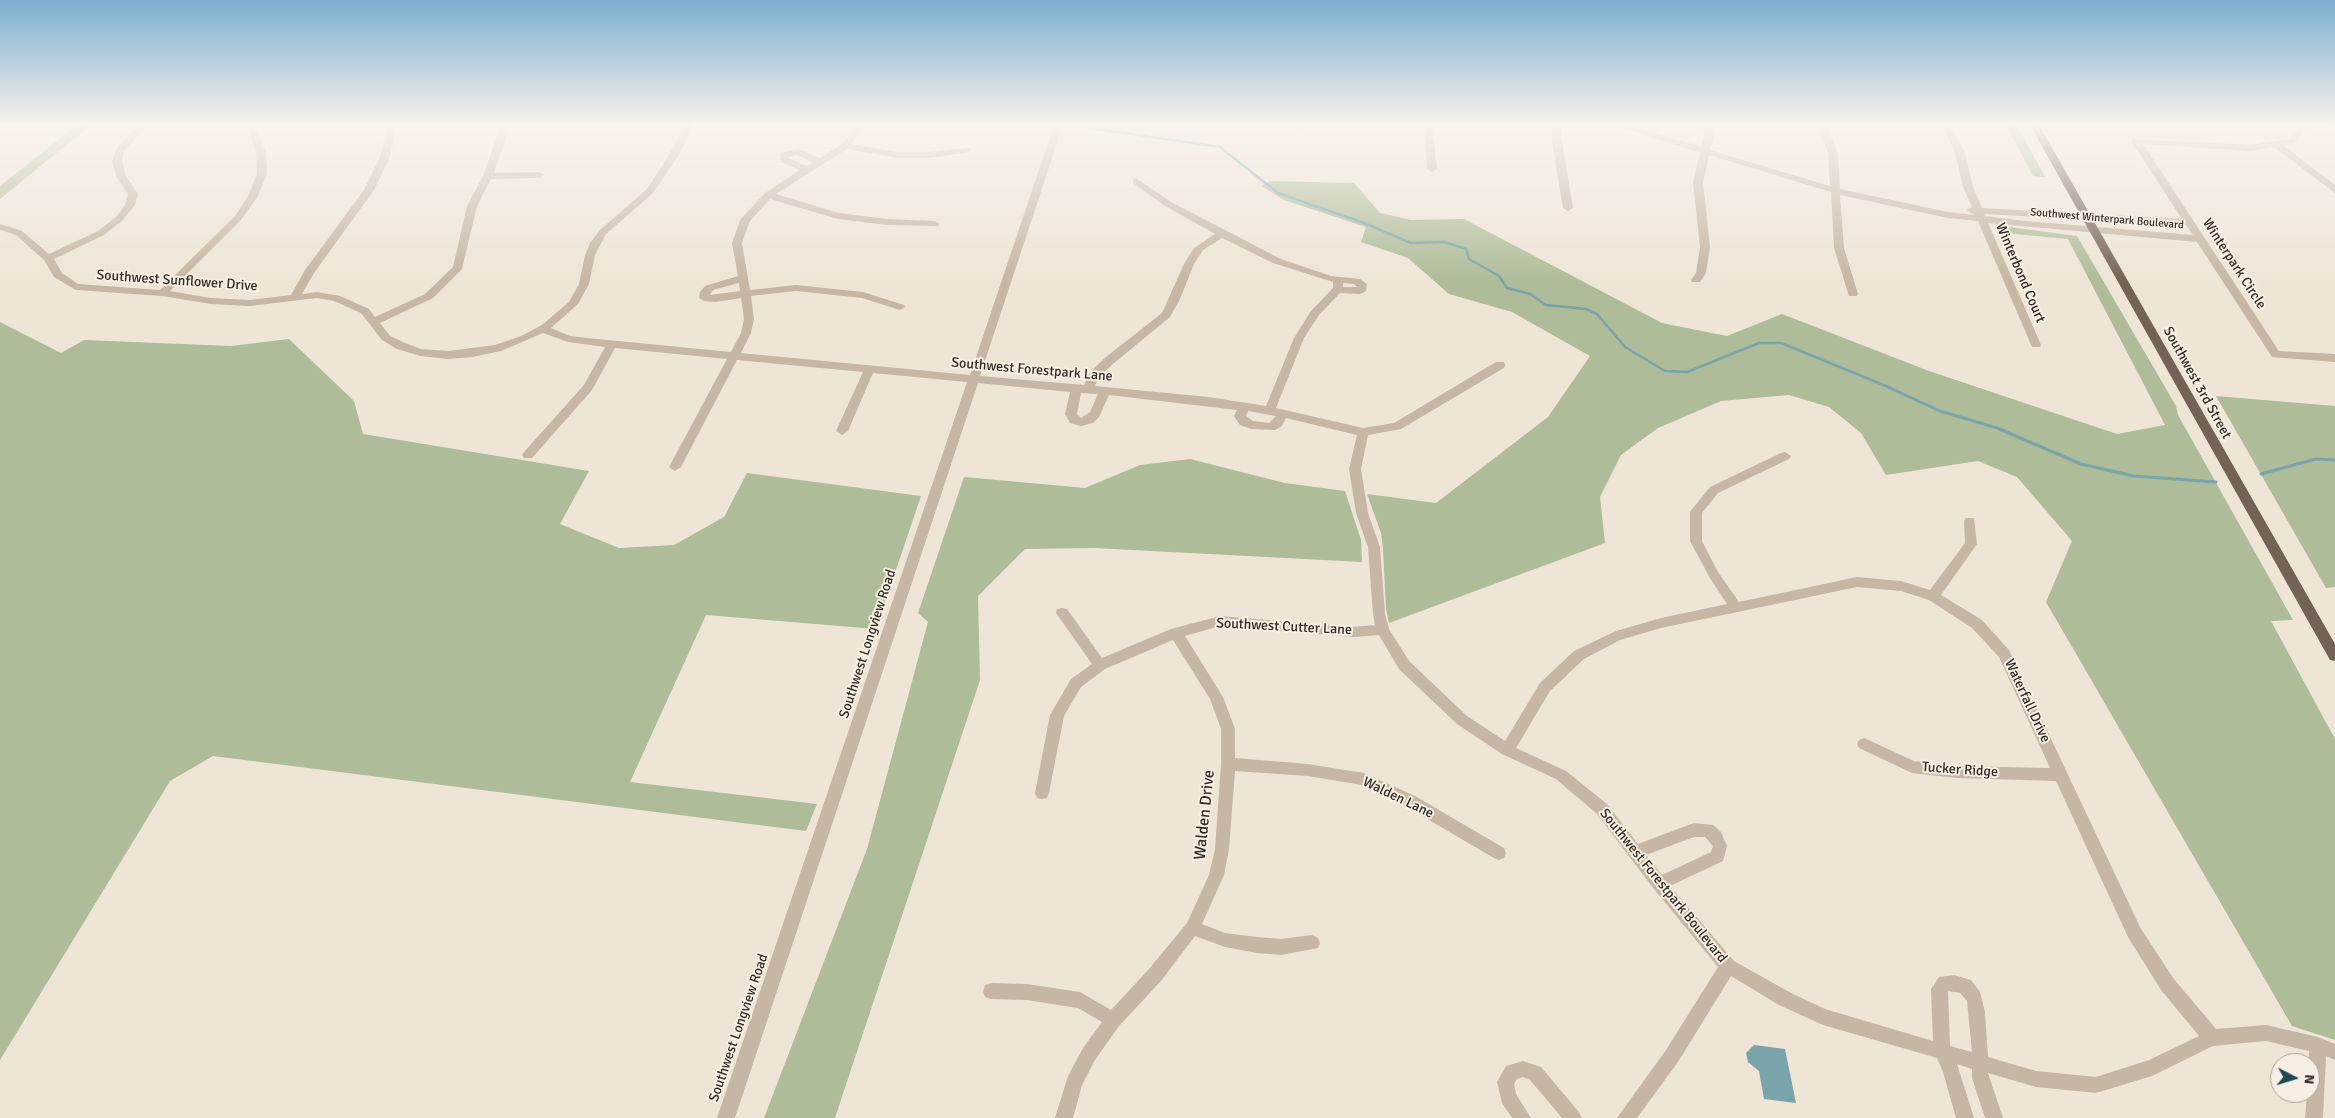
<!DOCTYPE html>
<html>
<head>
<meta charset="utf-8">
<style>
	body { margin:0 }
	#map { position:relative; width:2335px; height:1118px; overflow:hidden; background:#efe5d7; font-family:Signika,sans-serif }
	canvas { display:block }
	.north { position:absolute; left:2270px; top:1053px; width:50px; height:50px; box-sizing:border-box; background:#f7efe3; border:1px solid #a8a097; border-radius:50%; rotate:95deg; font-size:14px; font-weight:700; line-height:20px; text-align:center; color:#322a25 }
	.north::after { content:''; display:block; margin:auto; width:18px; height:22px; background:#1e4950; clip-path:polygon(50% 0,100% 100%,50% 72%,0 100%) }
</style>
</head>
<body>
<div id="map">
<canvas width="2335" height="1118"></canvas>
<div class="north">N</div>
</div>
<script>
const context = document.querySelector('canvas').getContext('2d');
context.lineJoin = 'round';
function paint(path, color) { context.fillStyle = color; context.fill(path, 'evenodd'); }
const shape = rows => new Path2D(rows.map(r => 'M' + r).join(''));
function trace(path, color, width, dash) { context.strokeStyle = color; context.lineWidth = width; context.lineCap = dash ? 'butt' : 'round'; context.setLineDash(dash || []); context.stroke(path); }
function write(font, color, halo, rows, align = 'center') {
  context.font = font + ' Signika,sans-serif'; context.lineWidth = 4; context.setLineDash([]); context.textBaseline = 'middle'; context.strokeStyle = halo; context.fillStyle = color; for (const [text, x, y, turn = 0] of rows) {
    context.save(); context.translate(x, y); context.rotate((+turn || 0) * Math.PI / 180); context.textAlign = isNaN(turn) ? turn : align; if (halo) context.strokeText(text, 0, 0); context.fillText(text, 0, 0); context.restore();
  }
}
const green = shape([
	[77,125,91,125,0,199,0,186],
	[2006,125,2017,125,2045,177,2033,176],
	[1271,181,1354,183,1380,213,1411,220,1464,219,1662,323,1727,336,1782,314,1929,371,2117,434,2165,425,2068,239,2004,233,2002,226,2077,236,2176,406,2178,415,2293,620,2271,621,2335,739,2335,1040,2292,1026,2046,602,2072,541,2017,477,1978,461,1886,475,1861,433,1829,407,1789,395,1721,401,1658,428,1621,455,1600,497,1605,543,1389,623,1386,609,1383,549,1381,533,1367,494,1436,503,1548,417,1590,356,1512,312,1449,294,1408,258,1361,242,1366,227,1284,200,1261,186],
	[0,322,61,353,84,340,231,346,289,339,354,401,363,434,589,471,560,524,619,548,674,545,724,517,747,473,921,496,876,629,706,615,630,782,817,804,806,831,213,756,170,781,0,1060],
	[2216,396,2335,406,2335,587,2326,588],
	[1190,459,1285,483,1345,491,1361,540,1362,562,1094,548,1025,549,978,596,980,680,835,1118,764,1118,867,849,928,622,918,613,964,477,1085,488,1140,465]
]);
const water = shape([
	[1754,1045,1785,1049,1796,1103,1764,1099,1759,1071,1748,1062,1746,1053]
]);
const streamFar1 = shape([
	[1090,128,1220,147,1278,193,1364,223,1411,243,1444,242,1466,249,1469,259,1499,276,1507,288,1530,294,1546,305,1586,309,1597,314,1625,347,1665,371,1687,372,1759,343,1781,343,1891,388]
]);
const stream = shape([
	[1888,387,1940,411,1997,428,2081,464,2134,476,2216,482],
	[2261,474,2316,459,2335,460]
]);
const minor = shape([
	[138,125,148,125,124,151,122,161,126,176,138,194,135,205,123,220,104,235,54,259,62,273,78,284,160,290,235,216,248,196,257,174,256,152,249,131,253,128,257,131,266,152,267,174,258,196,241,220,170,291,211,298,250,300,291,295,305,270,364,190,380,157,388,125,397,125,390,157,374,190,314,273,302,294,317,292,340,296,369,309,375,317,425,294,453,267,467,206,483,176,501,125,510,125,494,173,539,172,544,175,539,178,491,179,477,206,462,269,433,298,380,323,390,336,405,343,421,349,448,351,495,345,521,336,542,325,569,302,579,284,585,255,590,243,600,230,647,189,669,155,684,125,693,125,679,155,653,193,606,234,595,255,589,284,578,304,551,328,570,336,587,338,731,352,741,333,744,319,741,298,716,302,704,301,699,298,700,292,705,286,738,276,732,243,740,220,765,193,800,170,781,162,780,153,798,149,820,158,842,144,852,132,854,125,863,125,860,133,851,144,898,152,929,152,968,148,970,150,965,153,929,158,898,158,847,149,776,194,839,213,887,219,935,221,940,224,938,226,887,225,838,219,770,199,750,221,742,243,750,290,796,285,863,292,904,305,905,307,900,310,862,298,796,291,751,296,754,319,751,333,741,353,970,375,1054,125,1063,125,980,376,1084,385,1090,372,1106,357,1162,313,1184,264,1194,248,1215,234,1165,206,1133,183,1133,179,1136,178,1171,202,1281,259,1331,276,1360,279,1367,284,1366,291,1360,294,1340,293,1319,315,1304,338,1276,408,1363,428,1394,423,1496,362,1504,362,1505,365,1504,368,1401,429,1368,435,1361,469,1368,513,1380,547,1385,614,1389,629,1409,661,1467,716,1505,741,1540,683,1574,651,1616,631,1661,618,1727,604,1710,578,1690,541,1690,512,1710,487,1781,453,1785,452,1791,456,1789,459,1718,493,1702,513,1702,541,1718,572,1739,602,1857,577,1901,581,1930,590,1965,543,1964,521,1966,518,1974,518,1977,544,1941,595,1982,620,2009,650,2140,927,2173,978,2216,1029,2266,1025,2318,1037,2335,1044,2335,1060,2326,1056,2323,1118,2305,1118,2307,1093,2310,1093,2309,1051,2266,1041,2213,1046,2152,1076,2096,1093,2036,1087,1988,1073,2003,1118,1985,1118,1972,1078,1972,1069,1957,1064,1974,1118,1956,1118,1943,1072,1937,1058,1823,1025,1779,1005,1731,976,1678,1062,1637,1118,1617,1118,1666,1050,1718,967,1654,889,1597,814,1556,779,1502,754,1457,724,1399,669,1379,635,1353,637,1220,626,1185,636,1223,697,1235,729,1235,758,1308,764,1364,773,1415,796,1504,848,1506,853,1504,858,1499,860,1494,858,1405,806,1362,785,1308,776,1235,771,1229,849,1224,875,1202,924,1225,933,1257,937,1281,939,1312,935,1318,938,1320,943,1318,948,1281,955,1257,953,1225,947,1195,936,1161,981,1119,1026,1095,1060,1082,1085,1073,1118,1055,1118,1068,1076,1083,1048,1102,1022,1078,1008,1026,1000,991,999,985,997,983,991,985,985,991,983,1026,984,1080,992,1111,1010,1149,969,1187,923,1209,875,1215,849,1221,764,1221,729,1210,699,1173,640,1105,669,1081,687,1064,716,1049,793,1047,798,1042,799,1037,798,1035,793,1050,715,1071,679,1092,664,1056,613,1057,609,1062,608,1067,609,1102,658,1171,629,1220,616,1353,627,1375,625,1373,614,1368,547,1356,513,1349,469,1357,435,1286,418,1282,426,1275,430,1251,429,1240,425,1234,416,1237,410,1109,395,1099,417,1093,423,1081,426,1070,423,1065,414,1070,392,978,383,735,1118,717,1118,967,382,873,373,848,431,842,435,836,431,863,372,737,360,681,467,675,471,669,467,727,359,615,348,592,390,532,458,524,458,522,455,524,452,584,385,605,347,568,342,543,333,501,351,472,357,448,359,420,356,397,349,382,340,361,313,334,301,317,298,250,306,211,304,162,296,76,290,54,277,44,260,16,235,0,230,0,224,22,231,49,254,98,231,117,216,125,205,128,194,116,176,112,161,116,149,138,125],
	[797,155,813,162,807,166,788,158,788,157,797,155],
	[1222,238,1273,263,1333,282,1333,288,1311,311,1294,338,1266,406,1208,397,1095,386,1099,377,1114,363,1170,317,1180,299,1194,264,1203,250,1222,238],
	[739,283,740,291,710,295,713,290,739,283],
	[1343,283,1354,284,1357,287,1343,287,1343,283],
	[1081,393,1098,394,1090,412,1081,418,1077,414,1081,393],
	[1248,411,1276,416,1269,423,1253,421,1246,416,1248,411],
	[1857,587,1901,591,1929,600,1972,628,1999,657,2050,768,1957,766,1914,761,1864,738,1859,740,1857,744,1859,748,1912,773,1957,778,2056,781,2128,937,2161,990,2199,1036,2149,1060,2096,1077,2036,1071,1988,1057,1985,1012,1980,992,1971,980,1954,975,1939,977,1931,989,1933,1041,1825,1009,1791,993,1734,961,1670,886,1723,861,1727,846,1721,832,1713,825,1694,823,1638,844,1607,804,1566,771,1516,748,1550,691,1584,659,1620,640,1661,628,1857,587],
	[1694,837,1705,837,1713,846,1711,852,1662,875,1646,855,1694,837],
	[1948,991,1960,993,1967,1001,1972,1052,1950,1046,1948,991],
	[1295,125,1303,125,1303,127,1299,130,1296,129,1295,125],
	[1424,125,1432,125,1437,169,1432,172,1427,169,1424,125],
	[1553,125,1561,125,1561,136,1573,208,1568,211,1563,208,1551,136,1553,125],
	[1615,125,1629,125,1702,147,1704,136,1703,125,1711,125,1714,136,1710,150,1830,186,1828,153,1817,125,1826,125,1838,153,1840,189,1948,212,1975,215,1966,210,1972,207,1963,187,1955,153,1942,125,1951,125,1965,153,1973,187,1982,208,2182,219,2131,141,2133,139,2250,145,2289,139,2298,125,2307,125,2295,143,2283,145,2335,185,2335,193,2274,147,2250,151,2143,144,2279,351,2335,354,2335,362,2272,357,2197,242,1988,223,2041,345,2040,347,2032,347,1978,221,1948,218,1840,195,1844,248,1858,294,1857,296,1849,296,1834,248,1831,192,1709,155,1703,182,1710,247,1706,273,1700,282,1692,282,1691,280,1696,273,1700,247,1693,182,1700,153,1615,125],
	[1984,214,2186,225,2193,235,2026,221,1985,216,1984,214],
	[1523,1061,1541,1067,1579,1112,1582,1118,1562,1118,1530,1080,1523,1077,1517,1079,1514,1084,1516,1094,1531,1118,1512,1118,1502,1103,1497,1082,1506,1066,1523,1061]
]);
const major = shape([
	[2030,125,2039,125,2335,644,2335,661,2330,660,2030,125]
]);
const farStreetnames = [
	["Southwest Winterpark Boulevard",2107,219,5]
];
const streetNames = [
	["Winterpark Circle",2234,264,57],
	["Winterbond Court",2020,273,67],
	["Southwest Sunflower Drive",177,281,4],
	["Southwest Forestpark Lane",1032,370,5],
	["Southwest 3rd Street",2197,383,61],
	["Southwest Cutter Lane",1284,627,3],
	["Southwest Longview Road",868,644,-72],
	["Waterfall Drive",2027,701,65],
	["Tucker Ridge",1960,770,4],
	["Walden Lane",1398,798,26],
	["Southwest Forestpark Boulevard",1663,886,51],
	["Southwest Longview Road",739,1028,-71]
];
const nearStreetnames = [
	["Walden Drive",1205,815,-84]
];
paint(green, '#aebc99');
paint(water, '#78a4aa');
trace(streamFar1, '#78a4aa', 2.5);
trace(stream, '#78a4aa', 3);
paint(minor, '#c5b6a5');
paint(major, '#736257');
const sky = context.createLinearGradient(0, 0, 0, 282);
sky.addColorStop(0, '#7baecf');
sky.addColorStop(0.44, '#f8f3ed');
sky.addColorStop(1, '#f8f3ed00');
context.fillStyle = sky;
context.fillRect(0, 0, 2335, 282);
write('11px', '#322a25', '#f7efe3', farStreetnames);
write('14px', '#322a25', '#f7efe3', streetNames);
write('16px', '#322a25', '#f7efe3', nearStreetnames);
</script>
</body>
</html>
